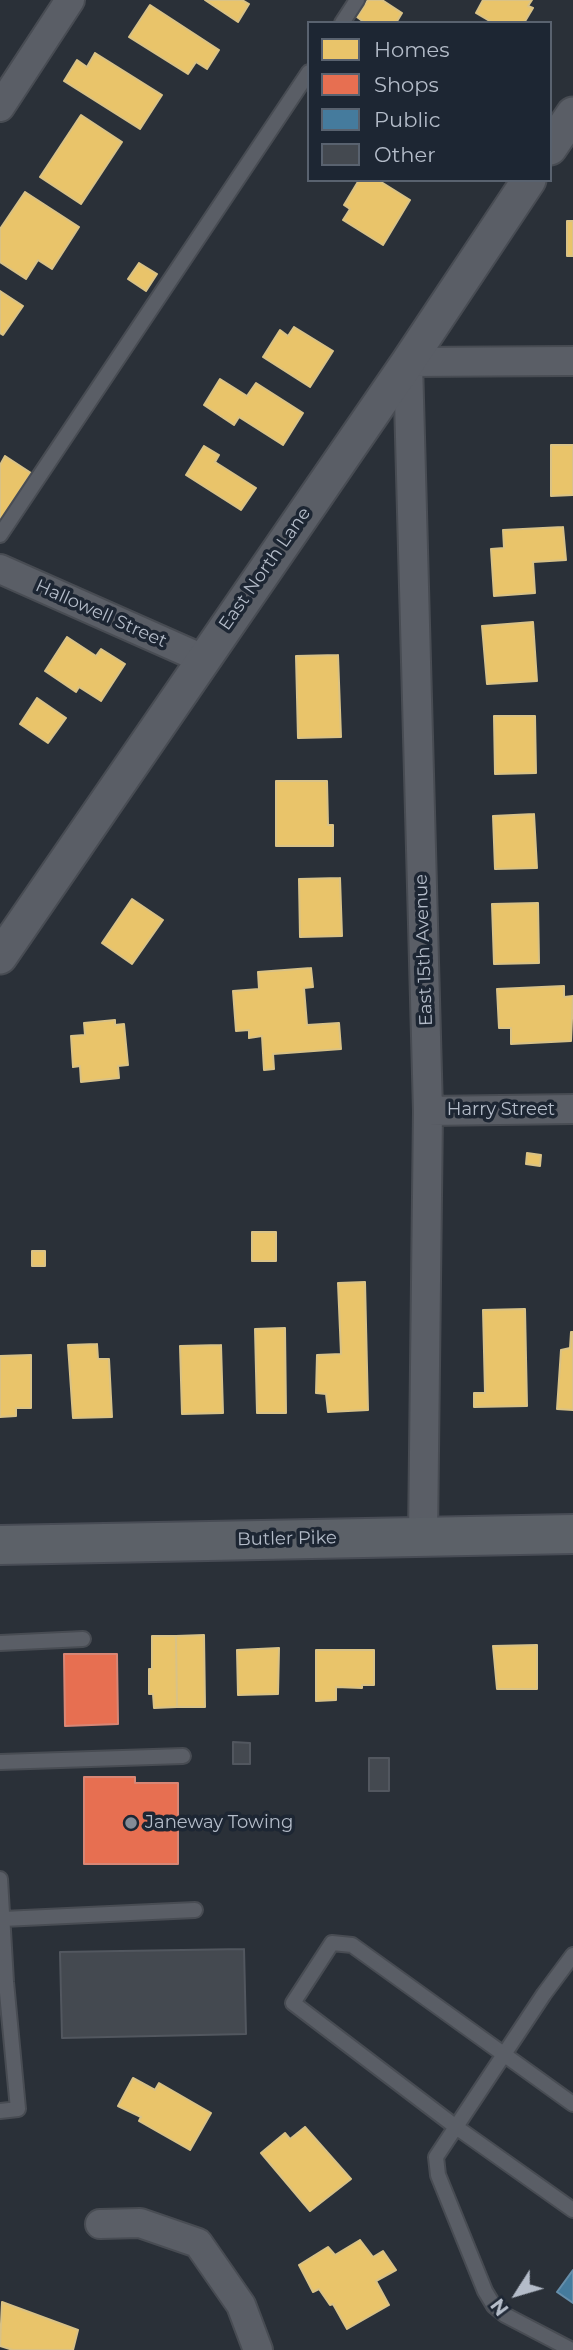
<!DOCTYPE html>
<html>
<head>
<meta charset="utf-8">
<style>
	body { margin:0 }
	#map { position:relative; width:573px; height:2350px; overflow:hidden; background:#2a3038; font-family:Montserrat,sans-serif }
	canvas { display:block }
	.legend { position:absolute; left:307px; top:21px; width:245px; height:161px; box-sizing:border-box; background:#1d2633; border:2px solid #59626f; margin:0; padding:9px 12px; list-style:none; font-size:21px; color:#b4bcc9 }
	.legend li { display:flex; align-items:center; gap:14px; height:35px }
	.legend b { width:35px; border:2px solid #59626f }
	.north { position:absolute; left:482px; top:2259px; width:70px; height:70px; -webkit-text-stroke:5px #1d2633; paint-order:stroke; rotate:233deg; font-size:19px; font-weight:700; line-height:28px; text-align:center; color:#b4bcc9 }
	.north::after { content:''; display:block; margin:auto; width:24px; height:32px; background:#b4bcc9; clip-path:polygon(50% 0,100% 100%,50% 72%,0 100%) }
</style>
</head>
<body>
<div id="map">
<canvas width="573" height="2350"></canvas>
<ul class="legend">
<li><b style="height:19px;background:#e9c46a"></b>Homes</li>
<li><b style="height:19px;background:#e76f51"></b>Shops</li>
<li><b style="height:19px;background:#457b9d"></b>Public</li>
<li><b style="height:19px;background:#444950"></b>Other</li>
</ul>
<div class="north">N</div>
</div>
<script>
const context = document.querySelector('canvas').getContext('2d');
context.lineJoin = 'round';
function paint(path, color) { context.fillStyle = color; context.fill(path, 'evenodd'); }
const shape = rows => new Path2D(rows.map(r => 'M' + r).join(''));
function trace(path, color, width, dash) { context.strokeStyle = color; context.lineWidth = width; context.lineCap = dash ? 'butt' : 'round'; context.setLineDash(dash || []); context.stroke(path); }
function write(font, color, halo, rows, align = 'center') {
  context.font = font + ' Montserrat,sans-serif'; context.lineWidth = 7; context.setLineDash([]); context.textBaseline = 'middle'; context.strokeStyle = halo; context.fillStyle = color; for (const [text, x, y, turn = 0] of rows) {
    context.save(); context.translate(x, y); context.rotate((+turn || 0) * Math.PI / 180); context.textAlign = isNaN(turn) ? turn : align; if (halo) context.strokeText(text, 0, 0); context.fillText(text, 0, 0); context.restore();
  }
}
const homes = shape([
	[205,0,242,0,249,4,238,22,205,0],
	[368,0,382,0,402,13,396,23,365,23,357,17,368,0],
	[483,0,532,0,528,6,533,8,524,23,493,23,476,13,483,0],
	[150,5,219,50,207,69,196,62,188,74,129,37,150,5],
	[95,53,162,95,140,129,64,81,77,60,87,67,95,53],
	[81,115,122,142,81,204,40,177,81,115],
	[359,180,378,180,410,200,383,245,343,220,350,209,344,205,359,180],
	[25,192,79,227,52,269,38,260,26,279,0,262,0,229,25,192],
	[567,221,573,221,573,256,567,256,567,221],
	[139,263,157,274,146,291,128,279,139,263],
	[0,291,23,306,3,335,0,333,0,291],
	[294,327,333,351,310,387,263,357,280,330,288,336,294,327],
	[220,379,247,396,256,383,303,413,283,445,239,417,234,425,204,405,220,379],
	[551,445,573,445,573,495,551,496,551,445],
	[204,446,219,455,215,462,256,488,241,510,186,475,204,446],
	[5,456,31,473,0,521,0,465,5,456],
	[563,527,566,560,533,562,535,593,494,596,491,549,504,548,503,530,563,527],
	[533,622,537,681,487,684,482,626,533,622],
	[67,637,96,656,101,649,125,664,101,701,79,687,76,692,45,671,67,637],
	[338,655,341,737,298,738,296,656,338,655],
	[37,698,66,718,48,743,20,724,37,698],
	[494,716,535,716,536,773,495,774,494,716],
	[276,781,327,781,328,825,333,825,333,846,276,846,276,781],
	[534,814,537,868,495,869,493,816,534,814],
	[340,878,342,936,300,937,299,879,340,878],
	[132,899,163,920,132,964,102,943,132,899],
	[538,903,539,963,494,964,492,904,538,903],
	[311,968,313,987,304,988,307,1025,339,1023,341,1049,273,1054,274,1069,264,1070,262,1036,249,1038,249,1030,236,1031,233,991,259,989,258,972,311,968],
	[564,986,564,997,573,996,571,1041,511,1044,511,1028,499,1028,497,989,564,986],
	[115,1020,115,1025,124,1024,128,1065,118,1066,119,1078,81,1082,80,1066,73,1067,71,1036,85,1035,84,1023,115,1020],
	[527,1153,541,1155,540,1166,526,1164,527,1153],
	[252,1232,276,1232,276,1261,252,1261,252,1232],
	[32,1251,45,1251,45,1266,32,1266,32,1251],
	[365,1282,368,1410,328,1412,326,1394,316,1393,317,1355,341,1354,338,1283,365,1282],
	[525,1309,527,1406,474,1407,474,1393,485,1393,483,1310,525,1309],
	[285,1328,286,1413,257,1413,255,1329,285,1328],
	[571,1332,573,1332,573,1410,557,1409,561,1350,570,1348,571,1332],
	[97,1344,98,1359,109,1359,112,1417,73,1418,68,1345,97,1344],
	[221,1345,223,1413,182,1414,180,1346,221,1345],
	[31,1355,31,1408,16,1408,16,1416,0,1417,0,1356,31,1355],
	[204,1635,205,1707,177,1707,176,1636,204,1635],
	[152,1636,176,1636,177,1707,154,1708,153,1694,149,1694,149,1669,152,1669,152,1636],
	[537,1645,537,1689,497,1689,493,1646,537,1645],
	[279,1648,278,1694,238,1695,237,1650,279,1648],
	[316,1650,374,1650,374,1685,362,1685,362,1688,336,1687,336,1700,316,1701,316,1650],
	[133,2078,155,2090,159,2083,211,2113,190,2150,139,2121,141,2117,118,2106,133,2078],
	[305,2127,351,2179,310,2211,261,2153,285,2133,290,2139,305,2127],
	[360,2240,373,2257,383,2251,396,2270,376,2281,389,2305,347,2329,333,2304,330,2305,319,2289,313,2292,299,2265,328,2247,335,2255,360,2240],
	[2,2302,78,2330,73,2350,13,2350,0,2346,2,2302]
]);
const shops = shape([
	[64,1654,117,1654,118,1724,65,1726,64,1654],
	[84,1777,135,1777,135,1783,178,1783,178,1864,84,1864,84,1777]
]);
const public = shape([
	[573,2270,573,2303,557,2292,573,2270]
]);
const building = shape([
	[233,1742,250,1743,250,1764,233,1764,233,1742],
	[369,1758,389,1758,389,1791,369,1791,369,1758],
	[244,1949,246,2034,62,2038,60,1952,244,1949]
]);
const service = shape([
	[342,23,357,0],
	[0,535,309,72],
	[0,1643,83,1639],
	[0,1762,183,1756],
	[0,1879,6,1982,18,2109,0,2111],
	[3,1919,195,1910],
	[573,2104,352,1945,332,1943,293,2003,456,2127,573,2210],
	[572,2350,505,2315,494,2306,485,2291,438,2175,436,2157,544,1994,573,1955]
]);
const minor = shape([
	[0,107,70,0],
	[0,569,203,659],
	[428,1111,573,1109],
	[423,1537,428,1111,408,362,573,361],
	[100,2224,140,2223,198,2243,241,2305,258,2350]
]);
const tertiary = shape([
	[550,148,573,114],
	[0,957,408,362,529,180]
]);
const primary = shape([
	[0,1545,573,1534]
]);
const markers = [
	[131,1823,7,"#848b96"]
];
const streetNames = [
	["East North Lane",265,569,-55],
	["Hallowell Street",101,614,24],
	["East 15th Avenue",424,950,-92],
	["Harry Street",501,1110],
	["Butler Pike",287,1539,-1]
];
const poiNames = [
	["Janeway Towing",145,1823]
];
paint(homes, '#e9c46a');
trace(homes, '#d9c286', 2);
paint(shops, '#e76f51');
trace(shops, '#d88675', 2);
paint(public, '#457b9d');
trace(public, '#668eaa', 2);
paint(building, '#444950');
trace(building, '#52575f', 2);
trace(service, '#484c53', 18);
trace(minor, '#484c53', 32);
trace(tertiary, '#484c53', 37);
trace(primary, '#484c55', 42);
trace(service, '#5a5e66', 14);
trace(minor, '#5a5e66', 28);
trace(tertiary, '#5a5e66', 33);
trace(primary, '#5c6168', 38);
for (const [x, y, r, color] of markers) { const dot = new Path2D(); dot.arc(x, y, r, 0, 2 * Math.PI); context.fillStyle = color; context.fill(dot); trace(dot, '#1d2633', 2.5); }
write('18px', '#b4bcc9', '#1d2633', streetNames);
write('18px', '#b4bcc9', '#1d2633', poiNames, 'left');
</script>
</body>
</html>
